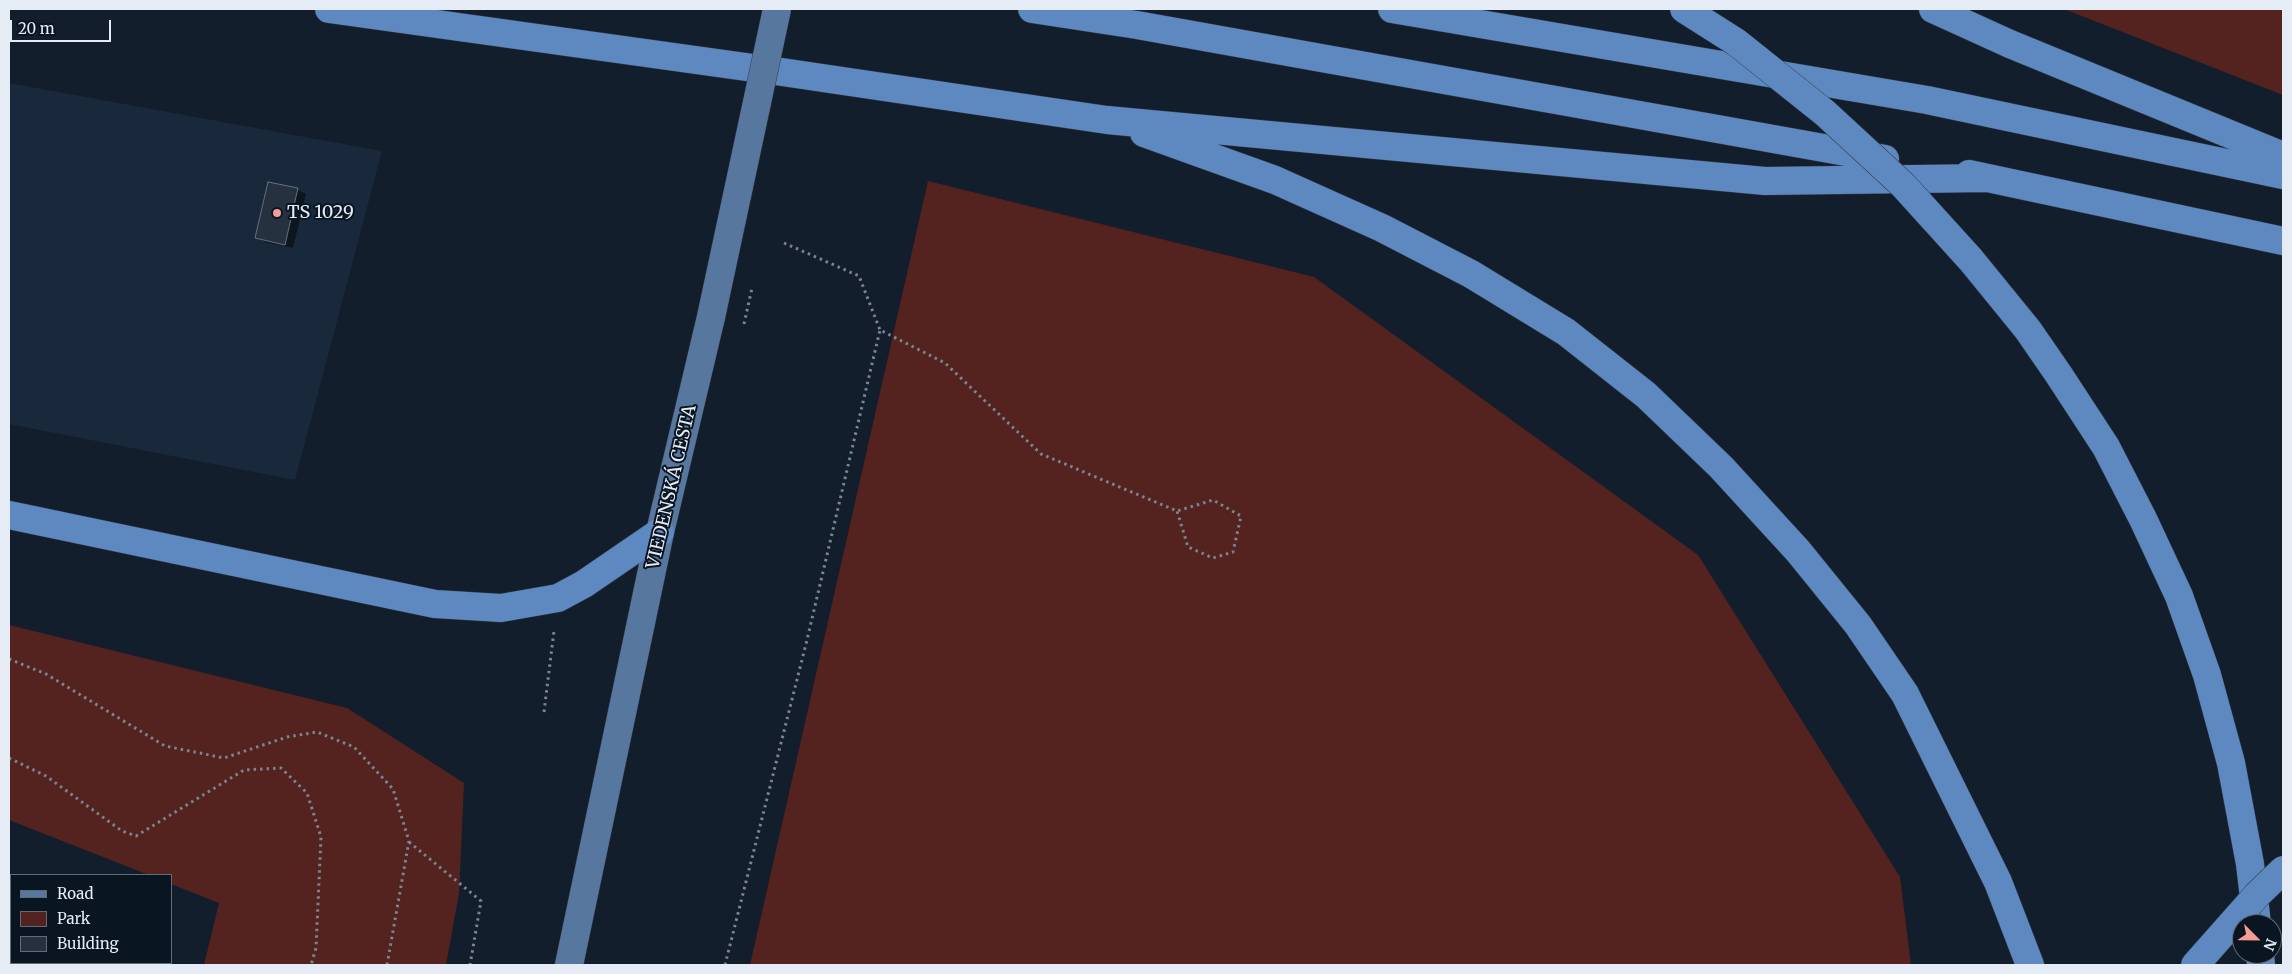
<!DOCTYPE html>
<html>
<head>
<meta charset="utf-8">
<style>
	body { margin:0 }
	#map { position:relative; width:2292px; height:974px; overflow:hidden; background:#131e2c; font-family:Merriweather,serif }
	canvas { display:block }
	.frame { position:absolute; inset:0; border:10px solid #e5ecf6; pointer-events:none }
	.legend { position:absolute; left:10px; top:874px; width:162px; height:90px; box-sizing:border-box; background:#0a1522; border:1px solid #626b77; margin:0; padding:6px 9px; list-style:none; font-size:15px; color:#e5ecf6 }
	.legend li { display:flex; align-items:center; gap:10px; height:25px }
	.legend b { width:25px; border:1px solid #626b77 }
	.north { position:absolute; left:2232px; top:914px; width:50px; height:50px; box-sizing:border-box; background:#0a1522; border:1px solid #626b77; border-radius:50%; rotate:113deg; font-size:14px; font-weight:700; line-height:20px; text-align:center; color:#e5ecf6 }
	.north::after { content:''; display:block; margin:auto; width:18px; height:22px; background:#f59c94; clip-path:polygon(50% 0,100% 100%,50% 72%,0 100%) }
	.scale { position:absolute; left:10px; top:20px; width:101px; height:22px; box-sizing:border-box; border:2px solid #e5ecf6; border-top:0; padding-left:6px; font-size:15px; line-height:18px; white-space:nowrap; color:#e5ecf6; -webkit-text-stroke:4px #0a1522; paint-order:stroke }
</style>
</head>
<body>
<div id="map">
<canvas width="2292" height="974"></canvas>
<div class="frame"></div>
<ul class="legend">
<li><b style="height:6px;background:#58779f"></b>Road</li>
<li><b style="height:14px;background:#542320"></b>Park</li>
<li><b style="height:14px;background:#263140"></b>Building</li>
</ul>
<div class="north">N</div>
<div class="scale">20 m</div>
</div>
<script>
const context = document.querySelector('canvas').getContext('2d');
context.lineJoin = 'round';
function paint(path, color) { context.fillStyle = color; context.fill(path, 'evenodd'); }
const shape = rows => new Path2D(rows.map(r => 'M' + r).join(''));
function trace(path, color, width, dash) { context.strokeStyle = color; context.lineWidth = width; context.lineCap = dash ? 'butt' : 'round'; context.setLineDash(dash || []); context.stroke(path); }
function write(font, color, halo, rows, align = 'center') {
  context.font = font + ' Merriweather,serif'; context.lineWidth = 4; context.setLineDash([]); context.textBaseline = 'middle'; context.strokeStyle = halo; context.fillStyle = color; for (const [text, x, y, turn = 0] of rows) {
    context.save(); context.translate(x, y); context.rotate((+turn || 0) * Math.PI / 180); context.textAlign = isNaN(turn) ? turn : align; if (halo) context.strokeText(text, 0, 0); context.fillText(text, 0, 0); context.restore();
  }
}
const built = shape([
	[9,83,382,151,295,480,9,424]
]);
const green = shape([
	[2064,9,2283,9,2283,95],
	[928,181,1314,277,1698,555,1900,877,1911,965,750,965],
	[9,625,347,708,464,783,459,893,446,965,204,965,219,903,171,884,171,875,149,875,9,820]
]);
const shadow = shape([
	[269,183,298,190,306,194,293,248,265,242,257,237]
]);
const building = shape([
	[268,182,298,188,285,245,255,238,268,182]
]);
const path = shape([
	[784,243,859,276,880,330],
	[9,659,46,674,165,746,224,758,287,737,317,732,354,747,393,789,409,841,387,965],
	[544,712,554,631],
	[9,758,46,776,122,831,136,836,244,770,281,768,307,793,321,837,316,948,311,965],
	[409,842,481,901,470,965],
	[725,965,806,644,880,330,945,363,1041,454,1177,511,1213,500,1241,516,1233,552,1213,558,1188,547,1177,511]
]);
const primary = shape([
	[569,965,660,532,711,317]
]);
const motorway = shape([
	[329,9,782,72,1107,120,1765,181,1988,178],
	[1032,9,1137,25,1885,159],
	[1392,9,1927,100,2283,175],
	[1933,9,2010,44,2283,156],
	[1144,133,1275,180,1382,228,1471,274,1566,332,1646,395,1721,467,1798,551,1858,625,1905,694,1998,882,2030,965],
	[1969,174,2283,241],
	[2059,375,2106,447,2143,519,2179,596,2207,675,2231,763,2250,864,2257,924],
	[9,515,435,604,501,608,558,598,584,584,660,532],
	[2260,954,2261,965]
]);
const pathBridge = shape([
	[744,324,752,288]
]);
const primaryBridge = shape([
	[711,317,777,9]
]);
const motorwayBridge = shape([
	[1684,9,1736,42,1825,113,1903,185,1971,260,2028,330,2059,375],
	[2195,965,2257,895,2283,870]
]);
const markers = [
	[277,213,5,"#f59c94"]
];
const poiNames = [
	["TS 1029",287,213]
];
const streetNames = [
	["VIEDENSKÁ CESTA",672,487,-77]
];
paint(built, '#19283b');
paint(green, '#542320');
paint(shadow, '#0007');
paint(building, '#263140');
trace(building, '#637082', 1);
trace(primary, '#343a46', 29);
trace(motorway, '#343a46', 29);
trace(path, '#7b8490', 3, [2.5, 4]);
trace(primary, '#58779f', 28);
trace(motorway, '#5d89c0', 28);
trace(primaryBridge, '#343a46', 29, []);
trace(motorwayBridge, '#343a46', 29, []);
trace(pathBridge, '#7b8490', 3, [2.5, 4]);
trace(primaryBridge, '#58779f', 28);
trace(motorwayBridge, '#5d89c0', 28);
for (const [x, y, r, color] of markers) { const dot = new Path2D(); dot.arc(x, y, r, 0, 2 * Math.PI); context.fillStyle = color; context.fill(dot); trace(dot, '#0a1522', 2); }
write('18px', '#e5ecf6', '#0a1522', poiNames, 'left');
write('18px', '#e5ecf6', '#0a1522', streetNames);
</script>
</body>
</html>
